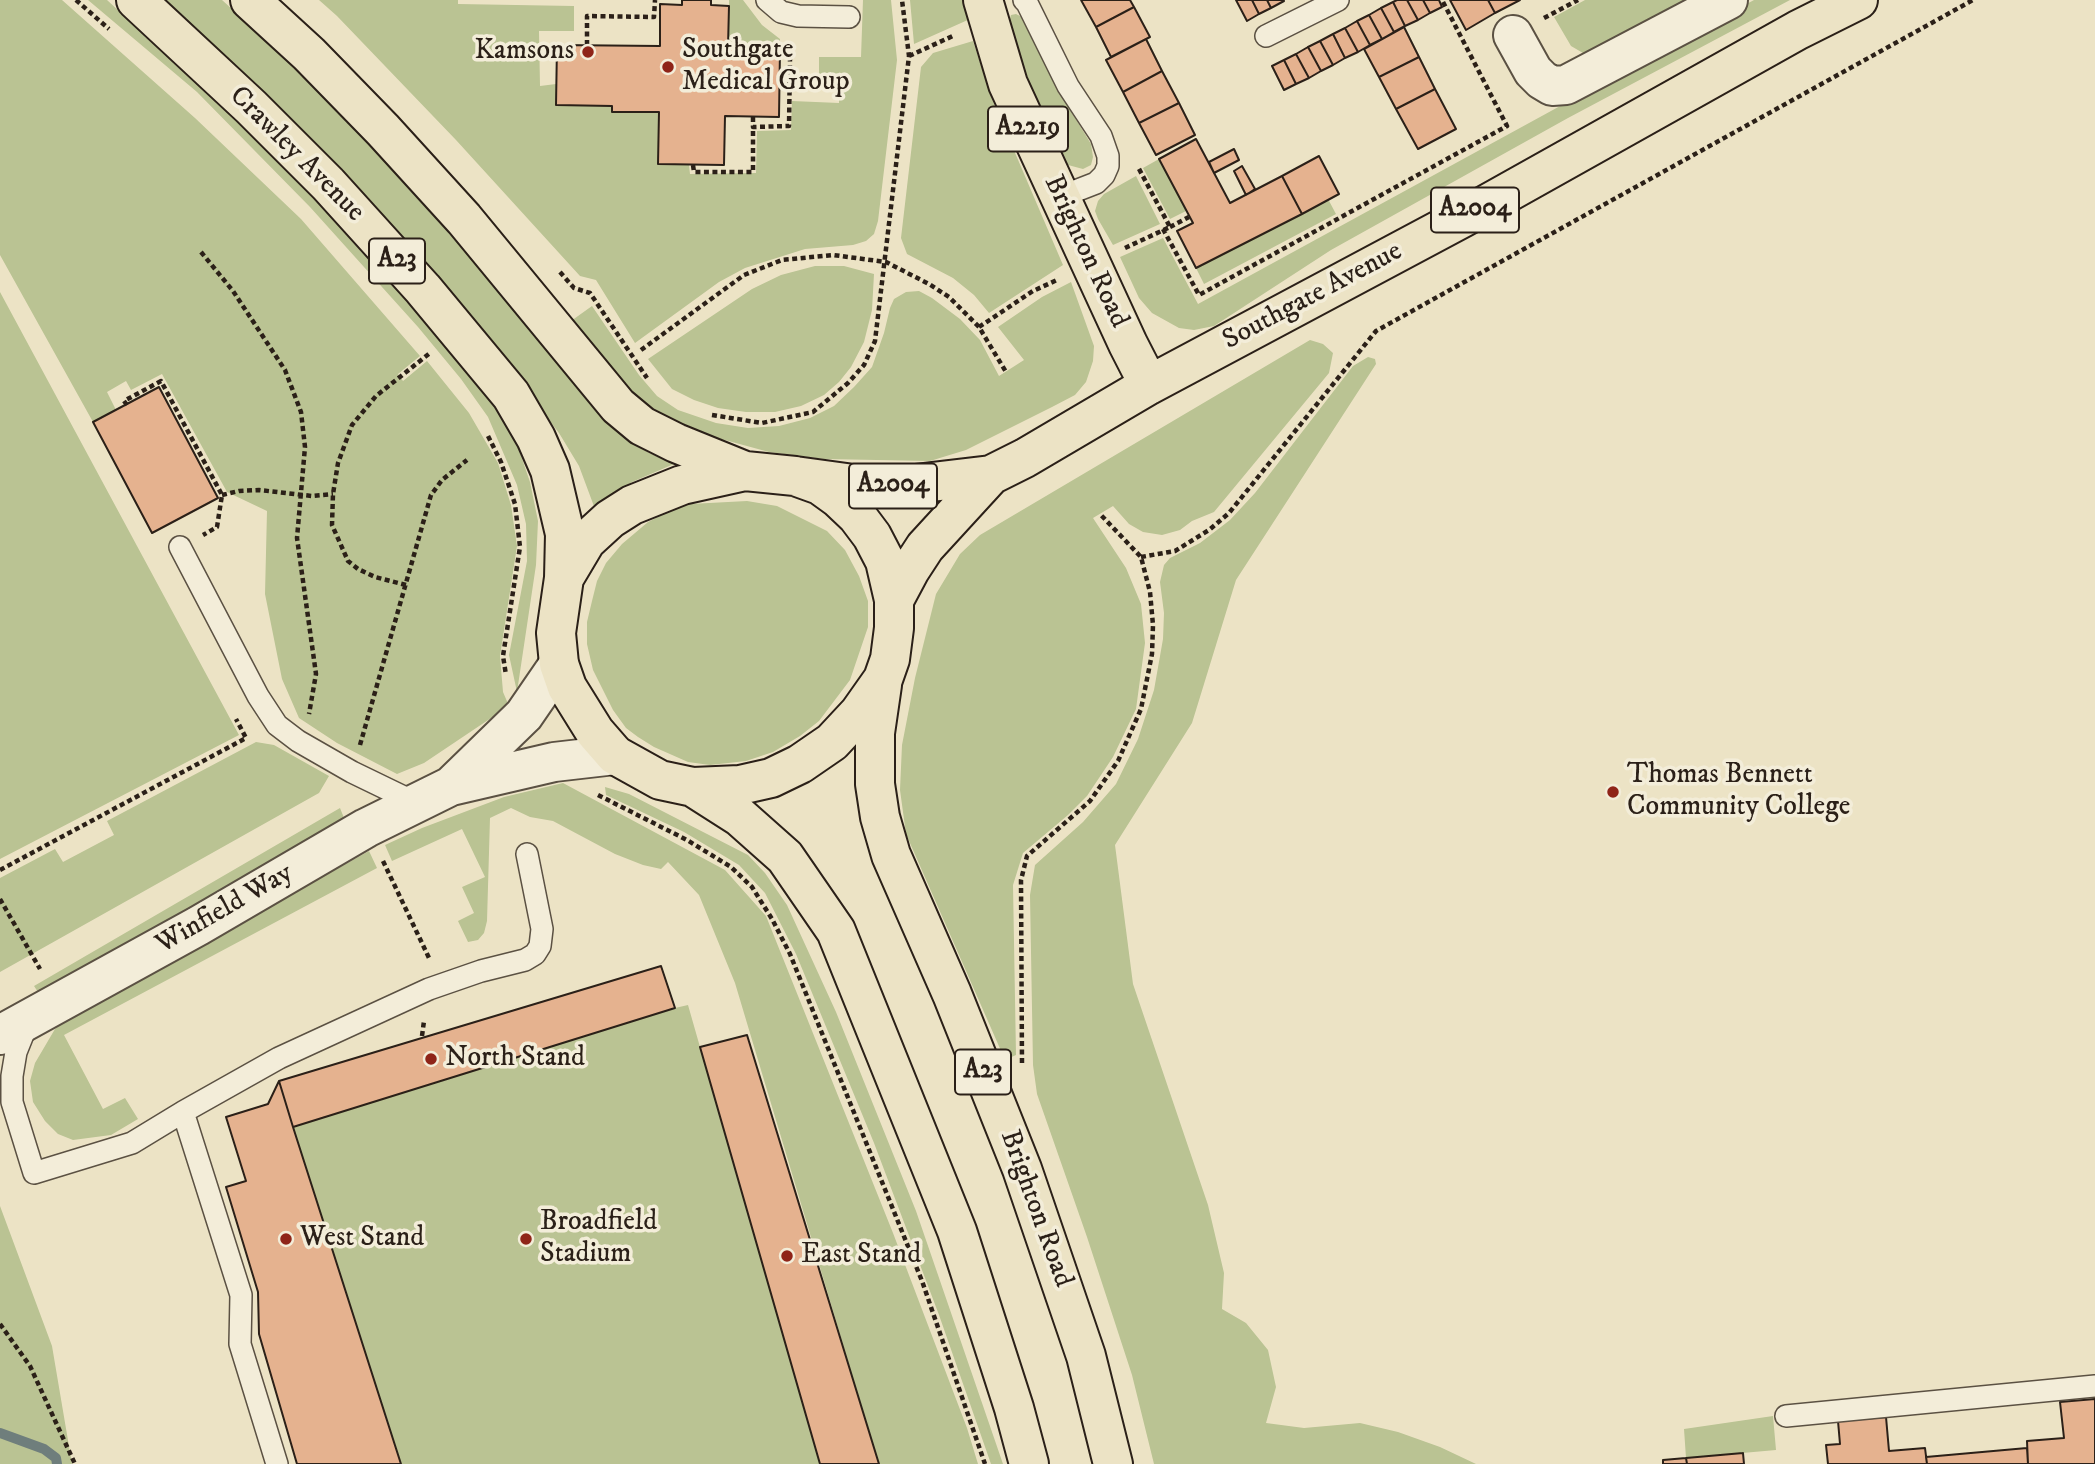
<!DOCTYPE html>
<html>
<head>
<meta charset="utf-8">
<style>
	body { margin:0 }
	canvas { display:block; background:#ece3c5 }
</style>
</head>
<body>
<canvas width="2095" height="1464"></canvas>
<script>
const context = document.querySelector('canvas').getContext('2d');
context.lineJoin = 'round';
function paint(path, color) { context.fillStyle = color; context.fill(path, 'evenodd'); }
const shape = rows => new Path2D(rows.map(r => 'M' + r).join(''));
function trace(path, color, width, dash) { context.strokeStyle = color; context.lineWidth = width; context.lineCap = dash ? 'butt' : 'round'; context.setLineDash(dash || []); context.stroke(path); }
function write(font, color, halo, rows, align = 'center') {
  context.font = font + ' "IM FELL DW Pica",serif'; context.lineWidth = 7; context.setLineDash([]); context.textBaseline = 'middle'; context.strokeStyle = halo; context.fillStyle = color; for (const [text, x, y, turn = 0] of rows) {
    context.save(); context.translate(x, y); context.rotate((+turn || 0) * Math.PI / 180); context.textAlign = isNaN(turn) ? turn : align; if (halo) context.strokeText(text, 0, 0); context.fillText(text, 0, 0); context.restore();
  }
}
const green = shape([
	[0,0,62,0,195,118,301,219,420,356,398,374,403,381,427,361,469,413,498,463,511,505,517,546,500,656,503,692,509,706,424,763,397,774,337,743,299,718,282,679,265,594,267,511,227,492,162,374,131,390,126,381,107,392,116,410,93,422,0,255],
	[88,0,107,0,272,152,427,322,498,408,518,447,530,482,538,521,536,565,517,692,509,655,527,561,526,524,517,485,488,417,461,379,418,327,310,207,197,92],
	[161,0,222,0,287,59,408,182,514,306,600,413,622,436,649,453,674,464,632,482,595,509,579,466,559,433,474,324],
	[319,0,458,0,458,4,574,6,574,31,539,31,540,86,556,84,557,105,612,106,612,112,659,112,658,164,689,165,690,174,756,173,757,131,791,130,792,101,839,103,839,75,819,74,819,57,861,57,863,0,891,0,897,60,878,221,874,234,866,241,853,245,805,249,745,268,719,282,635,343,596,280,580,276,456,140,337,16],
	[729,0,743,0,762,25,780,39,780,49,729,47],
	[910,0,966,0,970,19,914,44],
	[1585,0,1711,0,1598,55,1583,53,1571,46,1554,17],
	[1754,0,1790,0,1568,118,1331,250,1214,326,1194,330,1179,328,1152,313,1139,298,1120,257,1163,238,1198,304],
	[1016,14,1022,17,1055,85,1091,144,1093,157,1091,165,1083,169,1068,165,1032,91,1009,21,1011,15],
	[973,41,992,99,1063,265,989,313,974,295,953,278,907,254,901,238,921,67,933,53],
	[1159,159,1186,211,1170,219,1143,168],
	[1136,176,1160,224,1113,245,1098,219,1095,211,1098,201,1104,194],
	[1328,199,1336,214,1204,284,1196,268],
	[815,266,844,266,874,274,872,310,864,342,851,367,839,382,824,395,801,406,775,412,746,412,718,408,694,400,672,389,648,359,752,289,781,275],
	[1071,282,1094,346,1093,361,1086,382,1075,395,1052,407,966,450,930,461,824,459,769,452,688,430,659,415,636,399,571,321,592,306,639,375,657,396,678,410,716,423,748,428,779,426,810,418,834,406,854,387,872,367,884,333,890,308,894,299,906,292,919,291,932,298,960,319,980,340,999,376,1024,360,998,327,1042,297],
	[0,292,239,735,0,859],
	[1310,340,1323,344,1333,353,1329,373,1214,512,1192,521,1180,530,1162,535,1143,532,1129,524,1113,506,1093,518,1126,568,1141,604,1145,643,1136,709,1113,757,1087,796,1068,815,1023,853,1013,885,1016,1055,1005,1060,906,834,900,790,902,745,915,678,936,594,960,554,980,535],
	[1368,357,1375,359,1376,364,1236,580,1192,723,1115,845,1133,984,1208,1205,1224,1273,1222,1309,1246,1323,1268,1350,1276,1387,1266,1423,1304,1428,1360,1423,1398,1432,1440,1447,1476,1464,1154,1464,1132,1375,1087,1237,1037,1094,1033,1065,1030,895,1035,865,1083,822,1116,784,1138,739,1154,690,1163,639,1164,613,1160,582,1164,565,1170,558,1200,543,1230,520,1255,493,1353,366],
	[747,501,777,506,827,531,845,550,859,576,868,601,868,627,850,680,819,721,800,736,773,752,746,761,710,765,688,762,654,747,638,737,626,728,613,710,593,670,587,644,587,622,592,601,597,581,606,563,622,544,648,522,668,512,690,504],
	[256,742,274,745,329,776,319,793,0,972,0,878,55,849,63,862,114,835,107,821],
	[563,783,725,870,766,916,893,1233,967,1428,978,1464,297,1464,259,1334,258,1292,226,1187,246,1180,226,1117,268,1104,279,1081,661,966,675,1008,688,1005,700,1047,747,1035,848,1361,735,983,699,895,668,862,661,869,643,865,615,854,553,821,530,817,511,808,490,818,487,921,484,933,478,940,468,942,458,921,474,913,462,887,485,877,462,829,392,861,385,845,422,828,504,797],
	[605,787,629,794,748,855,765,873,787,905,836,1012,916,1211,1003,1464,991,1464,939,1315,874,1143,796,954,765,893,739,865,684,832,606,795],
	[340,808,344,818,40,995,34,986],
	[369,851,377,868,64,1035,103,1109,125,1098,138,1119,111,1135,73,1140,58,1134,45,1121,33,1102,30,1081,35,1063,55,1029,66,1020],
	[0,1206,52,1346,72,1464,0,1464],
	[1773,1416,1776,1450,1686,1458,1684,1429]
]);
const stream = shape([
	[0,1433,44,1449,56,1458,57,1464]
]);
const building = shape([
	[682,0,711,0,711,5,729,6,728,47,780,49,779,117,725,116,724,165,658,164,659,112,612,112,612,106,556,105,557,45,660,46,660,4,682,5,682,0],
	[1081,0,1130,0,1134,7,1096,27,1081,0],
	[1236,0,1252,0,1259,14,1247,21,1236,0],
	[1252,0,1267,0,1271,8,1259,14,1252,0],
	[1267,0,1283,0,1284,1,1271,8,1267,0],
	[1397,0,1407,0,1418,20,1405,26,1393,2,1397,0],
	[1407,0,1423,0,1430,13,1418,20,1407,0],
	[1423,0,1439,0,1442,7,1430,13,1423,0],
	[1450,0,1488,0,1495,13,1466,30,1450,0],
	[1488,0,1520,0,1495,13,1488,0],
	[1393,2,1405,26,1394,32,1381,8,1393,2],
	[1134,7,1150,37,1111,57,1096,27,1134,7],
	[1381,8,1394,32,1382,39,1369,15,1381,8],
	[1369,15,1382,39,1370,45,1357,21,1369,15],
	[1357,21,1370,45,1358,52,1345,28,1357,21],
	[1404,27,1419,57,1379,77,1364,49,1404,27],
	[1345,28,1358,52,1345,58,1333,34,1345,28],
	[1333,34,1345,58,1333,65,1320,41,1333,34],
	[1146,39,1162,71,1123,92,1106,60,1146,39],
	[1320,41,1333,65,1321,71,1308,47,1320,41],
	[1308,47,1321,71,1309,78,1296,54,1308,47],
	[1296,54,1309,78,1296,84,1284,60,1296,54],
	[1419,57,1435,89,1396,109,1379,77,1419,57],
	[1284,60,1296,84,1284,90,1272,66,1284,60],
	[1162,71,1179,103,1139,123,1123,92,1162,71],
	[1435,89,1456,129,1418,149,1396,109,1435,89],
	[1179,103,1195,135,1156,155,1139,123,1179,103],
	[1196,139,1230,203,1282,176,1302,214,1196,268,1177,231,1193,223,1159,159,1196,139],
	[1234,149,1239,160,1214,173,1209,162,1234,149],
	[1319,156,1339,194,1302,214,1282,176,1319,156],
	[1242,166,1255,189,1246,195,1234,171,1242,166],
	[159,387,218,498,152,533,93,422,159,387],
	[661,966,675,1008,293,1127,279,1081,661,966],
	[747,1035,879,1464,820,1464,700,1047,747,1035],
	[279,1081,293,1127,401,1464,297,1464,259,1334,258,1292,226,1187,246,1181,226,1117,268,1104,279,1081],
	[2095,1399,2095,1464,2028,1464,2027,1441,2064,1438,2060,1402,2095,1399],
	[1886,1417,1889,1451,1925,1448,1927,1464,1828,1464,1826,1445,1840,1444,1838,1421,1886,1417],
	[2027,1448,2028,1464,1927,1464,1926,1457,2027,1448],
	[1743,1453,1744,1464,1687,1464,1686,1458,1743,1453],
	[1686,1458,1687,1464,1663,1464,1663,1460,1686,1458]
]);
const path = shape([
	[76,0,109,29],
	[1544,18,1578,0],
	[587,45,587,16,654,17,655,0],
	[909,56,955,35],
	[753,117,753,127,789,126,790,59,786,42],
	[693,165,694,172,753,172,753,127],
	[1170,227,1189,217],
	[1163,229,1199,295,1507,126,1442,0],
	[1125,248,1170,227,1138,167],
	[201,252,233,291,285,370,301,412,305,447,297,538,316,674,309,714],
	[560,272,574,288,590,293,647,378],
	[979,327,1033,291,1057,280],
	[641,350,744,275,782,260,833,255,886,262,929,284,949,297,979,327,1006,372],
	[127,405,124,401,161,381,222,495,217,527,203,535],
	[712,415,762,423,813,412,848,383,864,365,875,341,909,56,902,0],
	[488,436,501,462,515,504,520,547,503,656,506,675],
	[222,495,239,491,259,490,312,496,333,494],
	[1141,557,1175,551,1209,530,1229,513,1376,331,1973,0],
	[406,585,375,577,358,569,348,561,332,525,333,494,338,463,352,425,376,396,430,353],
	[360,745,431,495,442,480,467,460],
	[598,795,687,840,731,867,752,887,772,919,790,954,922,1281,985,1464],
	[383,861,430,960],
	[0,870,246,738,236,719],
	[0,899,40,969],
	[422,1036,424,1021],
	[1022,1063,1021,880,1027,856,1090,801,1118,761,1141,709,1152,654,1153,625,1150,592,1141,557,1100,514],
	[0,1324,30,1366,75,1464]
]);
const lane = shape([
	[767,0,781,12,798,16,849,17],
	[1024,0,1027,3,1068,86,1101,136,1108,156,1108,166,1104,175,1096,183,1060,197],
	[1266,36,1338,0],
	[180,547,258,696,277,725,298,741,352,772,416,803],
	[28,1022,16,1052,12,1076,12,1102,34,1173,132,1143,183,1112,241,1295,240,1344,277,1464],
	[183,1112,279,1058,429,989,481,971,525,960,535,954,540,946,542,929,527,854],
	[1786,1416,2095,1386]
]);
const street = shape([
	[1513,35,1533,71,1542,80,1552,86,1566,85,1728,0],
	[451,786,524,715,559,664],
	[0,1035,198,926,366,828,451,786,554,762,615,755]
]);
const primary = shape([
	[136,0,251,107,328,184,423,289,511,395,536,438,550,470,565,534,564,578],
	[250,0,309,54,383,130,464,219,618,406,642,426,676,443,745,471],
	[983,0,1008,84,1128,344,1149,385],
	[745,471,795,476,820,485,838,498,857,516,872,536,885,561,894,600,894,628,890,659,883,679,859,713,832,742,800,764,771,778,740,785,693,787,660,780,615,755,595,732,567,687,559,664,556,633,564,578,586,541,610,519,632,505,682,485,745,471],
	[795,476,861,485,898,486,991,475,1025,458,1149,385,1464,217,1798,30,1858,0],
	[894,600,910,570,925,547,991,475],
	[882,685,875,733,875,784,880,817,891,855,952,994,1022,1169,1086,1356,1113,1464],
	[693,787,740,817,785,857,836,931,957,1231,1014,1408,1029,1464]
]);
const markers = [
	[588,52,7,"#8f2418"],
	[668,67,7,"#8f2418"],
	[1613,792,7,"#8f2418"],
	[431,1059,7,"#8f2418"],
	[286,1239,7,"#8f2418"],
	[526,1239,7,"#8f2418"],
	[787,1256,7,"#8f2418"]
];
const shields = [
	[1028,129,80],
	[1475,210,88],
	[397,261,56],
	[893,486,88],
	[983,1072,56]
];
const shieldNames = [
	["A2219",1028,129],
	["A2004",1475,210],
	["A23",397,261],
	["A2004",893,486],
	["A23",983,1072]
];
const poiNames = [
	["Southgate",682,51],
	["Medical Group",682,83],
	["Kamsons",574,52,"right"],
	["Thomas Bennett",1627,776],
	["Community College",1627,808],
	["North Stand",445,1059],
	["Broadfield",540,1223],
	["Stadium",540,1255],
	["West Stand",300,1239],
	["East Stand",801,1256]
];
const streetNames = [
	["Crawley Avenue",296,155,45],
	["Brighton Road",1085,252,65],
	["Southgate Avenue",1313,297,-28],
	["Winfield Way",225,910,-30],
	["Brighton Road",1035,1209,70]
];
paint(green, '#bac393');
trace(stream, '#6f7e7c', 10);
paint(building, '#e5b28f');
trace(building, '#2b2018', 2);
trace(lane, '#5b5143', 24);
trace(street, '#5b5143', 42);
trace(primary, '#2b2018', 42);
trace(path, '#2b2018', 4.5, [5, 3.5]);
trace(lane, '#f3edd9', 21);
trace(street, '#f3edd9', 38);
trace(primary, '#ece3c5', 38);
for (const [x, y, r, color] of markers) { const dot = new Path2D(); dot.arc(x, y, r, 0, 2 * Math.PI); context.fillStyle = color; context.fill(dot); trace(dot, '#f3edd9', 2.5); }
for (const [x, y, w] of shields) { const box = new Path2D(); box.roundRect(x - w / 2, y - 22.5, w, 45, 5); context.fillStyle = '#f3edd9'; context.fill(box); trace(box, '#2b2018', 2); }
write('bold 26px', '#2b2018', null, shieldNames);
write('28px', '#2b2018', '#f3edd9', poiNames, 'left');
write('28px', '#2b2018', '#f3edd9', streetNames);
</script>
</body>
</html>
